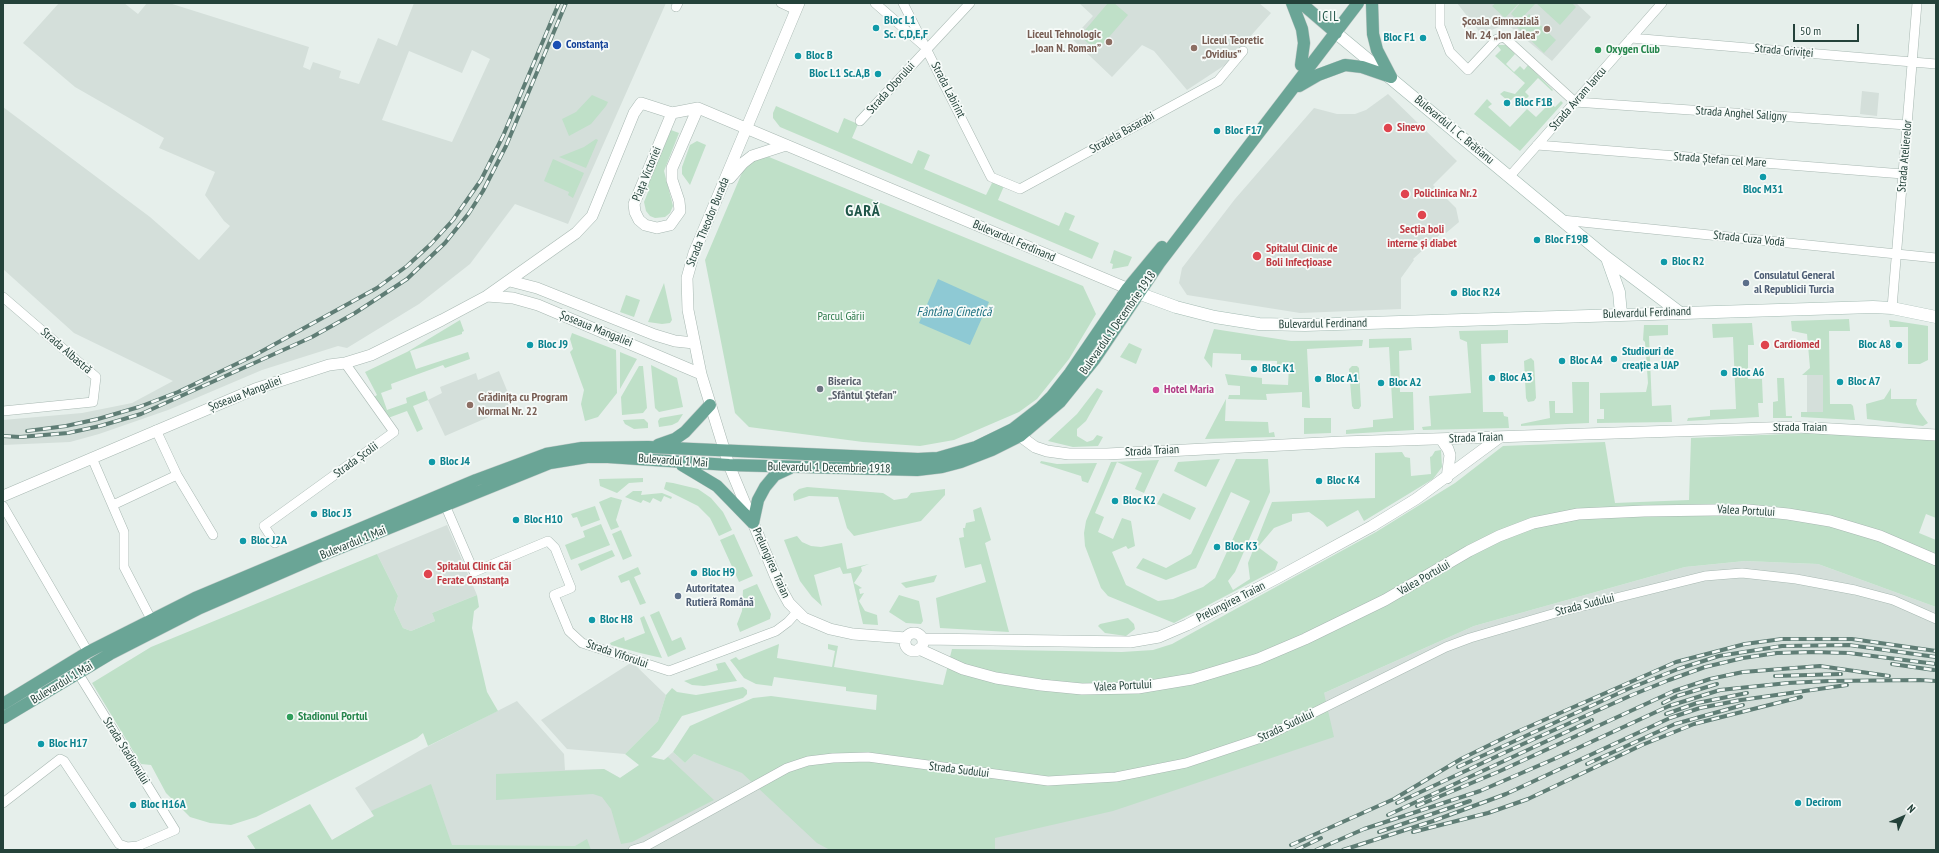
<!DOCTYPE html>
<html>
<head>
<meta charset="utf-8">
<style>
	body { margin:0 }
	#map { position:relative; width:1939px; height:853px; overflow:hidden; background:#e6efeb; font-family:"PT Sans Narrow",sans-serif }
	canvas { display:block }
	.frame { position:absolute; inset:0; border:4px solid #24423a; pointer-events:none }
	.north { position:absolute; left:1883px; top:797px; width:40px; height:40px; -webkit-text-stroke:3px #f7fbf9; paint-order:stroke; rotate:45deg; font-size:11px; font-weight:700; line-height:16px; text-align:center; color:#24423a }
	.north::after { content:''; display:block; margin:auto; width:14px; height:18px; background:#24423a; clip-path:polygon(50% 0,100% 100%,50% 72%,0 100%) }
	.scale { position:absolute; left:1793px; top:24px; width:66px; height:18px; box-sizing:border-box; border:2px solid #24423a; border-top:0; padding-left:5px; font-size:12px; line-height:14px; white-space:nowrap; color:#24423a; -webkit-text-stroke:3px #f7fbf9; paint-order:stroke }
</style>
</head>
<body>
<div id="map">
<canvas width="1939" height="853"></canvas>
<div class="frame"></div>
<div class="north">N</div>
<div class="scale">50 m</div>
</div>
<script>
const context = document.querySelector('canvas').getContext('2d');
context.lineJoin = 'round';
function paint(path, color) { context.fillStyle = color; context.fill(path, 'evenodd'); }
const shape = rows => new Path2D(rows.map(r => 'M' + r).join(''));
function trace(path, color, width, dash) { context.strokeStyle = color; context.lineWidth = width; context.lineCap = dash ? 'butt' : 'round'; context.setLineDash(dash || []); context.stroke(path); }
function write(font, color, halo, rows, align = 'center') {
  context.font = font + ' "PT Sans Narrow",sans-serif'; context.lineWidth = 3.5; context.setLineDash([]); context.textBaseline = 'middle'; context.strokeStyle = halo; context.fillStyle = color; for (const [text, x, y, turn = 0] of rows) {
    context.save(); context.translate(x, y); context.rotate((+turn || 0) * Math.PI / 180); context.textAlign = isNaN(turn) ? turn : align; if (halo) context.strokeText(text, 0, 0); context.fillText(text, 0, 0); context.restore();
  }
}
const built = shape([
	[59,3,124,3,138,14,147,3,169,3,309,47,303,67,310,70,313,62,341,71,339,78,359,84,378,38,397,46,414,3,666,3,568,224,515,204,470,264,419,304,347,348,338,346,262,370,168,410,99,434,70,442,3,445,3,420,82,413,132,403,173,381,74,333,3,269,3,107,150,217,199,260,230,226,224,221,205,195,215,172,159,148,164,138,75,87,23,43],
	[472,50,490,59,452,142,382,120,409,51,462,73],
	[1079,3,1259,3,1271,13,1225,65,1187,90,1154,51,1142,45,1112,77,1072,39,1093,16],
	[1457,3,1576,3,1591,17,1552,61,1507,24,1481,34],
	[1862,91,1879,93,1877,116,1860,114],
	[1388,94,1457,161,1433,185,1456,208,1459,222,1446,233,1444,231,1413,259,1414,260,1401,278,1401,309,1300,313,1187,295,1179,283,1182,268,1235,199,1314,108,1337,114,1355,114,1366,110],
	[499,371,511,400,507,409,445,436,428,400,442,393,440,387,476,373,478,380],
	[1807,375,1823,375,1823,412,1807,412],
	[447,525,477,595,432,613,435,621,411,631,403,628,394,609,398,596,377,554],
	[1745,561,1818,564,1936,607,1936,850,320,850,332,840,374,816,355,788,419,751,517,701,564,754,565,770,604,769,620,778,651,758,664,760,673,752,685,763,694,754,724,765,1324,693,1474,626,1685,567],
	[629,664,635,665,666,695,658,721,625,754,567,749,541,720]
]);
const green = shape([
	[1108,3,1114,3,1128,15,1097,51,1080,36],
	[1496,3,1519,3,1505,18,1492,6],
	[1520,3,1535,4,1519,21,1511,14],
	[1536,3,1572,3,1576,7,1560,25],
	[1529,14,1556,40,1544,53,1517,27],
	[1497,45,1506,45,1515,54,1506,64,1514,72,1520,66,1524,70,1528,65,1553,90,1552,91,1538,78,1525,92,1529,96,1522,103,1514,97,1509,102,1500,94,1504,91,1515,94,1525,83,1495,56,1501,50],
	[592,95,608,102,606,106,591,124,569,136,562,119,576,112],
	[1487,99,1492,104,1488,107,1510,127,1527,109,1536,117,1550,103,1555,107,1561,101,1563,103,1520,151,1474,114],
	[776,106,838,133,844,118,858,124,852,138,912,164,918,150,930,155,924,169,986,195,993,181,1004,186,998,200,1059,226,1065,212,1075,216,1069,230,1099,243,1092,259,780,127,773,118,773,113],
	[671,130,679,133,664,171,673,206,670,213,665,217,655,218,650,216,646,211,644,202,648,192,646,189],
	[596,139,598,140,586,168,559,157,584,147],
	[697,141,706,145,690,185,682,174,682,167,690,145],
	[769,157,1083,286,1096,314,1069,359,1037,399,1019,412,954,440,920,446,863,442,749,427,735,413,705,260,744,168,757,158],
	[553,159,584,173,573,198,568,195,569,192,544,181],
	[1114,250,1132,257,1128,266,1112,269,1113,264,1110,263],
	[664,283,672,320,670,323,662,324,648,322],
	[626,295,640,300,634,317,620,312],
	[1849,319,1850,331,1829,331,1830,404,1851,404,1853,406,1855,420,1801,417,1801,412,1823,412,1823,375,1802,375,1810,368,1807,334,1792,331,1791,321],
	[460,320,464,331,462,332,462,334,410,351,416,369,468,352,470,359,445,368,443,365,391,384,392,389,381,393,387,410,407,403,406,398,425,391,428,400,413,406,423,429,417,432,407,411,388,418,374,397,377,395,365,372,407,352],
	[1889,320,1928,326,1928,360,1920,364,1908,364,1908,327,1890,327],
	[1752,323,1754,345,1748,345,1748,379,1762,379,1763,403,1758,403,1759,417,1687,421,1688,418,1710,416,1710,410,1736,409,1733,337,1713,338,1712,324],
	[1644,325,1668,325,1668,335,1649,336,1652,406,1671,405,1672,422,1597,423,1597,419,1604,419,1604,409,1600,409,1600,393,1646,392,1648,383,1645,342,1643,340],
	[1214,329,1291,341,1363,340,1362,346,1307,349,1310,408,1302,407,1302,392,1266,394,1267,400,1228,399,1229,395,1240,395,1240,386,1228,385,1225,374,1262,378,1262,384,1288,385,1289,367,1277,366,1277,361,1241,360,1241,354,1213,353,1212,368,1204,358],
	[1508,330,1508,343,1481,344,1483,412,1503,412,1504,416,1508,417,1509,428,1423,430,1422,427,1431,426,1429,396,1471,393,1467,342,1460,339,1459,331],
	[572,333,616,350,617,393,598,417,585,421,581,404,584,390,570,352,573,349,570,339],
	[1411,338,1412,350,1399,351,1400,392,1413,392,1414,430,1346,434,1346,430,1373,427,1373,420,1393,418,1389,347,1369,348,1369,339],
	[1129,343,1142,349,1136,364,1120,357],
	[620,352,637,359,620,389],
	[1531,358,1534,361,1536,398,1534,401,1528,402,1526,398,1524,361],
	[651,365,677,378,683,407,659,412,655,408],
	[639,366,643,366,647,408,643,413,622,415,621,397],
	[1352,366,1357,366,1359,368,1361,406,1359,409,1354,409,1352,406,1349,369],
	[1777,378,1784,378,1786,416,1792,416,1792,418,1773,418,1773,402,1778,401],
	[1572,382,1589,382,1589,423,1521,426,1521,424,1550,418,1549,401,1555,401,1555,413,1573,413],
	[1097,388,1103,391,1086,421,1077,429,1077,436,1087,442,1093,440,1097,435,1103,437,1098,446,1073,447,1048,441,1077,414],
	[1891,388,1891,399,1917,399,1916,404,1919,411,1928,423,1923,426,1867,419,1866,404,1884,399],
	[1226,399,1225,421,1268,422,1269,433,1274,432,1275,437,1205,439],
	[683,414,678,422,672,425,659,427,658,421,660,418],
	[1304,418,1331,418,1331,433,1304,434],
	[644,419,648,423,648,428,634,429,625,424,623,420],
	[1809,433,1877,436,1936,440,1936,518,1926,514,1919,533,1936,540,1936,607,1818,564,1745,561,1685,567,1474,626,1324,693,1334,737,1113,811,995,838,995,850,830,850,817,843,742,773,694,754,685,763,673,752,690,726,753,698,771,696,876,710,877,695,846,691,846,687,774,677,772,686,756,684,744,678,730,660,736,657,739,660,779,644,777,658,832,667,835,651,828,649,828,644,838,646,834,667,943,685,952,649,1122,652,1153,650,1172,644,1376,532,1455,483,1503,446,1605,442,1615,503,1689,500,1691,438],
	[1441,450,1442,467,1433,479,1364,521,1358,510,1327,527,1323,522,1309,512,1292,514,1292,521,1274,528,1258,547,1278,562,1275,570,1174,623,1108,596,1101,588,1085,546,1084,533,1086,521,1111,462,1159,460,1144,493,1135,489,1142,473,1117,462,1095,513,1104,517,1098,532,1113,539,1122,518,1131,521,1135,546,1128,549,1126,546,1112,552,1126,585,1158,601,1173,599,1203,587,1215,578,1250,501,1231,492,1196,568,1166,580,1136,568,1143,558,1166,568,1191,554,1236,459,1268,459,1270,492,1235,572,1228,581,1233,590,1250,579,1248,563,1272,502,1375,498,1375,453,1402,452,1405,457,1410,458,1411,476,1431,474,1430,457,1432,456,1435,451],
	[1220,459,1206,487,1174,471,1178,462],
	[1041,461,1057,464,1097,463,1088,483,1082,481,1081,476,1040,463],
	[643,478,643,482,629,483,617,493,600,486,599,479],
	[666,482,673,483,698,489,711,498,723,512,732,530,719,536,710,518,698,506,664,489],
	[807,487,883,493,894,500,907,498,911,493,945,489,945,495,921,521,854,536,847,528,838,497,809,496,794,501,793,494,799,489],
	[633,491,642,491,641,495,662,493,672,497,671,499,664,496,661,502,653,498,650,503,643,500,641,503,625,497],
	[1163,493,1196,508,1190,520,1157,504],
	[611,497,622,500,616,520,619,527,611,530,599,502],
	[595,506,600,520,581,527,577,517,573,518,571,514],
	[981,507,991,540,985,543,1009,632,940,628,936,598,986,582,981,564,965,568,959,538,964,537,963,528,965,528,966,523,975,521,973,510],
	[601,524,610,545,571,560,565,545,585,537,583,531],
	[621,530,632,556,623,560,612,534],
	[734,534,753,576,739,582,720,540],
	[797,536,802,542,811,546,821,547,842,543,847,569,869,564,861,567,862,571,854,583,862,588,859,589,860,594,864,593,859,601,865,611,877,615,878,625,863,624,851,573,843,574,840,567,814,575,822,606,812,597,800,581,784,540],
	[612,550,615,556,581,571,578,564],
	[377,554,398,596,394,609,403,628,411,631,435,621,432,613,477,595,479,607,474,611,472,628,487,692,498,711,428,746,423,733,417,738,256,817,231,825,210,823,190,817,166,793,151,765,141,764,92,683,151,647],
	[638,567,641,574,634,577,646,603,640,605,629,580,621,583,618,576],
	[937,575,934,582,906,588,901,583],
	[757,584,771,614,770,619,740,632,737,624,742,611,743,590],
	[899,595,919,601,923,621,921,624,906,623,889,612],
	[659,611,672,641,681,637,686,649,668,657,650,615],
	[644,616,662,658,640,653,611,645,610,643,624,637,625,641,645,633,640,618],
	[1128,618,1134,624,1135,629,1126,636,1105,633,1098,626,1100,624],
	[725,662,737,681,704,686,692,685,684,681,718,670,716,664],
	[743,687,747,690,747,694,743,698,682,716,659,750,651,757,664,760,668,757,714,800,632,842,621,844,611,809,602,797,593,794,496,800,496,774,604,769,620,778,639,765,625,754,658,721,666,695,672,688,677,692,696,695],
	[431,784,452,845,575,846,587,839,591,850,256,850,247,836,310,804,332,840,374,816,371,811]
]);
const water = shape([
	[938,279,989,302,970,345,919,323]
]);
const minor = shape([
	[781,3,796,10],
	[875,3,923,45],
	[903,3,991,177,1020,189,1218,81,1243,51],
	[1440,3,1440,26,1450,52,1468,70,1497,39,1504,37,1575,102],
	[676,7,678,3],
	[1631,38,1936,64],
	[1575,102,1907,125],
	[860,121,970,3],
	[1537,145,1903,174],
	[1510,176,1662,3],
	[1562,220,1936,258],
	[3,297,96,377,93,402,3,411],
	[1892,308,1917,3],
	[156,430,177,475,213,535],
	[92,458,124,532,124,567,151,619],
	[113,505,177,475],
	[445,505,474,572,548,541,555,548,571,588,554,595,569,631,582,643,669,671,776,631,788,622,797,612],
	[3,506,88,652],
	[275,543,264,526,394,432,345,363],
	[3,803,60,759,64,761,119,844,127,847,138,846,175,830,78,673],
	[633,850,646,846,787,768,808,761,833,758,868,757,1048,781,1116,777,1186,763,1267,736,1446,647,1470,638,1559,612,1705,576,1742,573,1796,579,1855,590,1893,600,1936,619]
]);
const tertiary = shape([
	[799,3,694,253,687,278,688,310,701,374,729,465,779,585,789,603,804,618,830,629,853,634,906,638],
	[672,113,634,204,635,212,639,220,645,225,657,228,670,225,680,211,679,201,672,180,672,168,698,108],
	[730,178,743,163,752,156,786,145],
	[510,281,537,288,655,335,675,341,694,343],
	[487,296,513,298,538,305,701,374],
	[1020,436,1035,447,1047,451,1069,454,1107,454,1342,442,1797,427,1936,435],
	[1441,439,1448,449,1450,455,1447,478],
	[3,496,255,389,329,365,345,363,371,355,442,320,487,296,576,233,592,216,634,113,641,103,672,113,698,108,1136,292],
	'905 642a9 9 0 1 1 18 0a9 9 0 1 1-18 0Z',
	[923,639,1130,642,1159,637,1187,625,1277,578,1372,526,1416,499,1500,437],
	[919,649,963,669,996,678,1041,685,1082,689,1138,688,1192,679,1258,659,1305,639,1385,600,1469,551,1499,536,1533,523,1578,514,1644,511,1714,510,1748,510,1788,514,1830,521,1880,536,1936,560]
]);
const secondary = shape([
	[1336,33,1606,257,1679,312],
	[1607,258,1619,292,1621,314],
	[1138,293,1176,307,1215,317,1259,324,1305,325,1873,307,1892,308,1936,317]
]);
const primary = shape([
	[1292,3,1302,29,1304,43,1301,65],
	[1301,3,1336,33],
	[1372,3,1373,34,1377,50,1391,77],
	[1299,86,1318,75,1345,65,1362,67,1391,77],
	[658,445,675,439,685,432,710,405],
	[682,465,717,486,753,523],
	[753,523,758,500,765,487,775,475,790,468],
	[3,704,88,652,195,598,476,480,546,454,582,448,648,447,918,459,938,458,976,447,1013,429,1040,408,1052,396,1070,373,1128,288,1162,247],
	[3,718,110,654,200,608,315,558,550,463,587,457,608,457,729,465,917,470,942,467,961,462,992,450,1020,436,1060,402,1094,360,1160,262,1358,3]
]);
const rail = shape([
	[27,431,66,426,98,419,139,407,178,392,255,355,377,288,407,266,431,244,453,220,481,180,503,136,559,3],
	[3,436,20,437,68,433,100,426,141,414,312,337,355,313,407,279,445,243,469,213,483,191,506,146,566,3],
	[1892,664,1934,670],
	[1775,676,1841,674],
	[1663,703,1677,696,1717,684],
	[1666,714,1697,703,1747,693],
	[1587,764,1675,724,1743,705],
	[1458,767,1628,689,1678,669,1719,656,1782,646,1849,645,1936,657],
	[1397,803,1523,744,1632,695,1669,680,1705,667,1743,658,1777,653,1812,652,1849,653,1936,664],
	[1417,806,1500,771,1674,691,1710,679,1743,672,1820,666,1889,676],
	[1388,815,1592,720],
	[1379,832,1470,801],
	[1413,832,1488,813,1528,799,1642,745,1694,724,1801,697],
	[1291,845,1394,799,1461,759,1510,735,1676,662,1745,644,1782,639,1852,639,1936,651],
	[1296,850,1321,838],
	[1316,850,1364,829,1480,791,1554,759,1669,706,1720,690,1788,683,1829,681,1920,680,1936,681],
	[1343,850,1433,821,1506,794,1670,718,1700,708,1741,700,1847,685]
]);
const markers = [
	[876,28,4,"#0f9aa8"],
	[1547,29,4,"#8d6e63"],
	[1423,38,4,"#0f9aa8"],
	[1109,42,4,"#8d6e63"],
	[557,45,5,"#1a4fb4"],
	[1194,48,4,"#8d6e63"],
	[1598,50,4,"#2e9e5b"],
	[798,56,4,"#0f9aa8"],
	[878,74,4,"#0f9aa8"],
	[1507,103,4,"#0f9aa8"],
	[1388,128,5,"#e0444e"],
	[1217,131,4,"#0f9aa8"],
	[1763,177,4,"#0f9aa8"],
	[1405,194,5,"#e0444e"],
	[1422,215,5,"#e0444e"],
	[1537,240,4,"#0f9aa8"],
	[1257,256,5,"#e0444e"],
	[1664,262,4,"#0f9aa8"],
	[1746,283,4,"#5c6f8a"],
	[1454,293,4,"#0f9aa8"],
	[530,345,4,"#0f9aa8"],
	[1765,345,5,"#e0444e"],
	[1899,345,4,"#0f9aa8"],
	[1614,359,4,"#0f9aa8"],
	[1562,361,4,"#0f9aa8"],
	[1254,369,4,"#0f9aa8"],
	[1724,373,4,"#0f9aa8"],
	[1492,378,4,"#0f9aa8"],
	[1318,379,4,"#0f9aa8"],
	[1840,382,4,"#0f9aa8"],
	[1381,383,4,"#0f9aa8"],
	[820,389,4,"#6b7280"],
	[1156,390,4,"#d1479c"],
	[470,405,4,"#8d6e63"],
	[432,462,4,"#0f9aa8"],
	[1319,481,4,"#0f9aa8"],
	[1115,501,4,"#0f9aa8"],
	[314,514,4,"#0f9aa8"],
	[516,520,4,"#0f9aa8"],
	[243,541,4,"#0f9aa8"],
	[1217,547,4,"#0f9aa8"],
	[694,573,4,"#0f9aa8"],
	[428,574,5,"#e0444e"],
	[678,596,4,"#5c6f8a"],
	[592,620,4,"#0f9aa8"],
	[290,717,4,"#2e9e5b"],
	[41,744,4,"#0f9aa8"],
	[1798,803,4,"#0f9aa8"],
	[133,805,4,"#0f9aa8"]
];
const cultureNames = [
	["Bloc L1",884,21],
	["Sc. C,D,E,F",884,35],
	["Bloc F1",1415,38,"right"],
	["Bloc B",806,56],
	["Bloc L1 Sc.A,B",870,74,"right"],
	["Bloc F1B",1515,103],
	["Bloc F17",1225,131],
	["Bloc M31",1763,190,"center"],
	["Bloc F19B",1545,240],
	["Bloc R2",1672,262],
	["Bloc R24",1462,293],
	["Bloc J9",538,345],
	["Bloc A8",1891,345,"right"],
	["Studiouri de",1622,352],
	["creație a UAP",1622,366],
	["Bloc A4",1570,361],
	["Bloc K1",1262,369],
	["Bloc A6",1732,373],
	["Bloc A3",1500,378],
	["Bloc A1",1326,379],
	["Bloc A7",1848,382],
	["Bloc A2",1389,383],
	["Bloc J4",440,462],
	["Bloc K4",1327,481],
	["Bloc K2",1123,501],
	["Bloc J3",322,514],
	["Bloc H10",524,520],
	["Bloc J2A",251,541],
	["Bloc K3",1225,547],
	["Bloc H9",702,573],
	["Bloc H8",600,620],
	["Bloc H17",49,744],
	["Decirom",1806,803],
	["Bloc H16A",141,805]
];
const educationNames = [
	["Școala Gimnazială",1539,22],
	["Nr. 24 „Ion Jalea”",1539,36],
	["Liceul Tehnologic",1101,35],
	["„Ioan N. Roman”",1101,49],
	["Liceul Teoretic",1202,41,"left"],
	["„Ovidius”",1202,55,"left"],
	["Grădinița cu Program",478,398,"left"],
	["Normal Nr. 22",478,412,"left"]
];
const transitNames = [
	["Constanța",566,45]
];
const leisureNames = [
	["Oxygen Club",1606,50],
	["Stadionul Portul",298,717]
];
const streetNames = [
	["Strada Griviței",1784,51,5],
	["Strada Oborului",891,88,-48],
	["Strada Labirint",948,90,63],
	["Strada Avram Iancu",1578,99,-49],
	["Strada Anghel Saligny",1741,114,4],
	["Bulevardul I. C. Brătianu",1454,130,40],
	["Stradela Basarabi",1122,133,-29],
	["Strada Atelierelor",1905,156,-85],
	["Strada Ștefan cel Mare",1720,160,4],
	["Piața Victoriei",647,174,-68],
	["Strada Theodor Burada",708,222,-68],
	["Strada Cuza Vodă",1749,239,6],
	["Bulevardul Ferdinand",1014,241,23],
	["Bulevardul Ferdinand",1647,313,-2],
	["Bulevardul 1 Decembrie 1918",1118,323,-55],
	["Bulevardul Ferdinand",1323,324,-1],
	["Șoseaua Mangaliei",596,329,22],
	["Strada Albastră",66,351,41],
	["Șoseaua Mangaliei",245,394,-21],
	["Strada Traian",1800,428],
	["Strada Traian",1476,438,-2],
	["Strada Traian",1152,451,-3],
	["Strada Școlii",356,460,-36],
	["Bulevardul 1 Mai",673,461,4],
	["Bulevardul 1 Decembrie 1918",829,468,1],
	["Valea Portului",1746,511,3],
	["Bulevardul 1 Mai",353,543,-22],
	["Prelungirea Traian",771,563,66],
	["Valea Portului",1424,578,-30],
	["Prelungirea Traian",1231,602,-27],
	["Strada Sudului",1585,605,-14],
	["Strada Viforului",617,654,19],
	["Bulevardul 1 Mai",62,683,-31],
	["Valea Portului",1123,686,-3],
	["Strada Sudului",1286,726,-25],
	["Strada Stadionului",126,751,58],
	["Strada Sudului",959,770,7]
];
const healthNames = [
	["Sinevo",1397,128],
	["Policlinica Nr.2",1414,194],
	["Secția boli",1422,230,"center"],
	["interne și diabet",1422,244,"center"],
	["Spitalul Clinic de",1266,249],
	["Boli Infecțioase",1266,263],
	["Cardiomed",1774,345],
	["Spitalul Clinic Căi",437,567],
	["Ferate Constanța",437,581]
];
const serviceNames = [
	["Consulatul General",1754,276],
	["al Republicii Turcia",1754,290],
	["Autoritatea",686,589],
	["Rutieră Română",686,603]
];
const parkNames = [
	["Parcul Gării",841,317]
];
const worshipNames = [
	["Biserica",828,382],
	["„Sfântul Ștefan”",828,396]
];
const hotelNames = [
	["Hotel Maria",1164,390]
];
const neighbourhoodNames = [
	["ICIL",1329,17]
];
const waterNames = [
	["Fântâna Cinetică",954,312]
];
const districtNames = [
	["GARĂ",863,211]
];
paint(built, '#d4dfda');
paint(green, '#bfe0c8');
paint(water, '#8ec9d4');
trace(minor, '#a8b8b2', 10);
trace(tertiary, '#a8b8b2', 12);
trace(secondary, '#a4bbb3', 13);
trace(primary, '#c2cac8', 13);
trace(minor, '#fff', 9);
trace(tertiary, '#fff', 11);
trace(secondary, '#fff', 12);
trace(primary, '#6aa596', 12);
trace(rail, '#5f7d75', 4);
trace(rail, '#f7fbf9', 2.5, [8]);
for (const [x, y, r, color] of markers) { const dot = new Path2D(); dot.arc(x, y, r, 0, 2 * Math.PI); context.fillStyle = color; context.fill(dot); trace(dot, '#f7fbf9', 1.5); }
write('bold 12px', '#0d838f', '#f7fbf9', cultureNames, 'left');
write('bold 12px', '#785e54', '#f7fbf9', educationNames, 'right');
write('bold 12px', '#164399', '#f7fbf9', transitNames, 'left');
write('bold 12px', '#27864d', '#f7fbf9', leisureNames, 'left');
write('12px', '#24423a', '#f7fbf9', streetNames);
write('bold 12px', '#be3a42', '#f7fbf9', healthNames, 'left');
write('bold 12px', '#4e5e75', '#f7fbf9', serviceNames, 'left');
write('12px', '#2d7a4b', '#f7fbf9', parkNames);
write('bold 12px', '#5b616d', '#f7fbf9', worshipNames, 'left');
write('bold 12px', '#b23c85', '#f7fbf9', hotelNames, 'left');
context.letterSpacing = '1px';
write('13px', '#1f5548', '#f7fbf9', neighbourhoodNames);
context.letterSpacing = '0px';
write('italic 13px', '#1c6f80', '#f7fbf9', waterNames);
context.letterSpacing = '1px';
write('bold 16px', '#1f5548', '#f7fbf9', districtNames);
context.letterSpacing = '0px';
</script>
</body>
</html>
